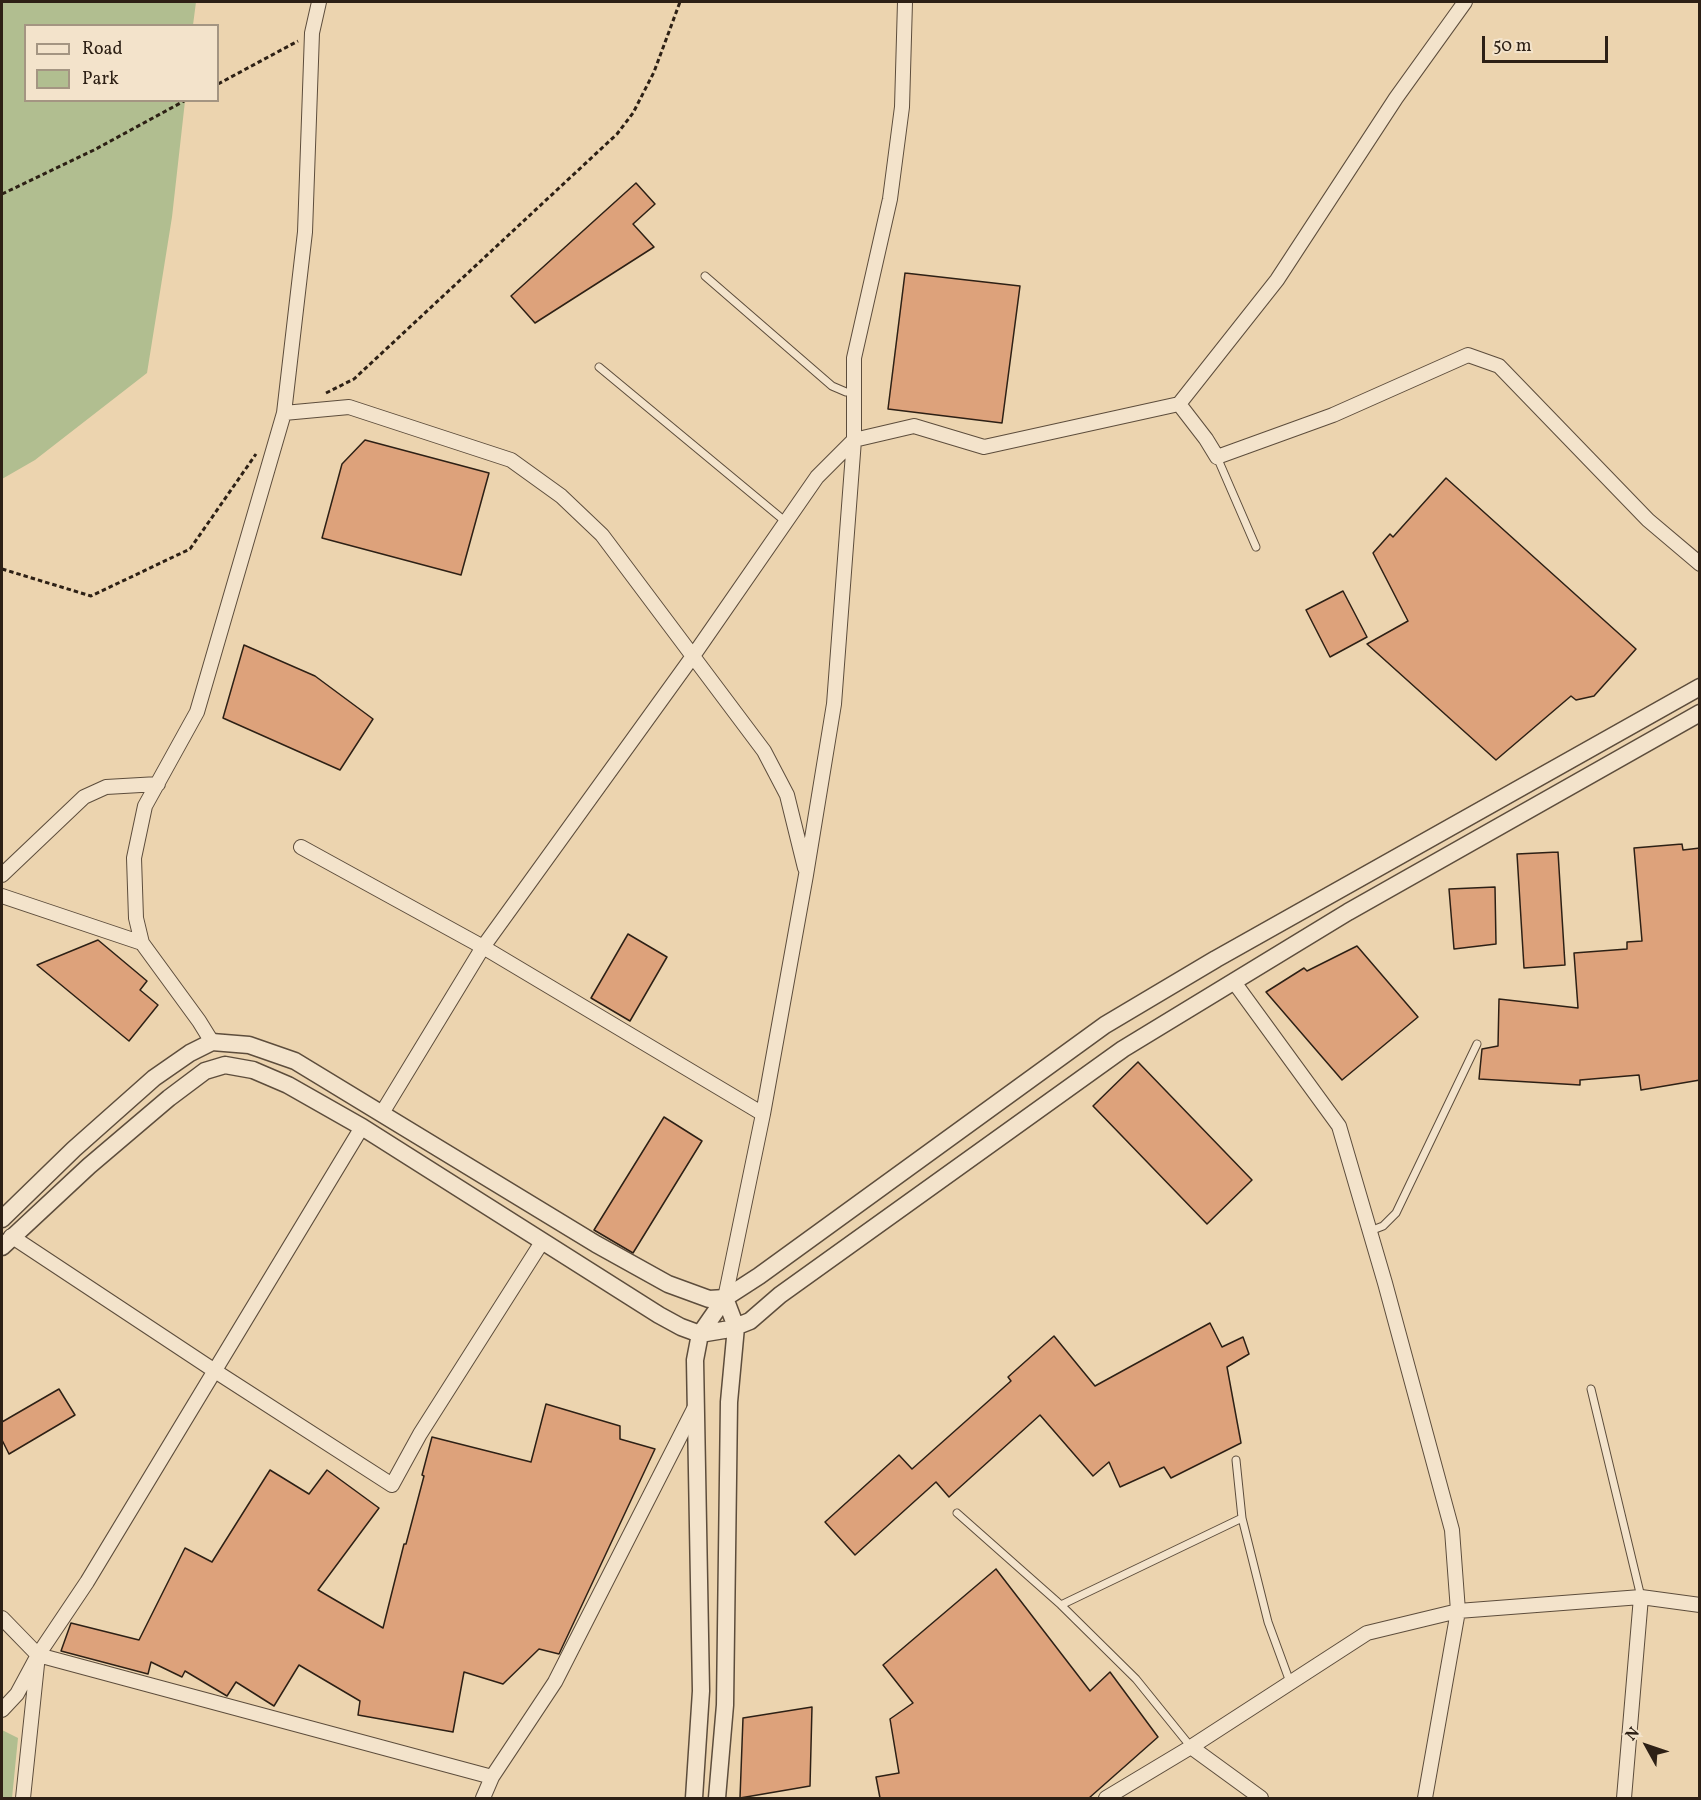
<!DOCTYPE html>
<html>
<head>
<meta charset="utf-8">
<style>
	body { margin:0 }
	#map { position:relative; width:1701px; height:1800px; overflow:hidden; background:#ecd4af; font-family:Vollkorn,serif }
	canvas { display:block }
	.frame { position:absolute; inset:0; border:3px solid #2d2015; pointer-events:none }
	.legend { position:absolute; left:24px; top:24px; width:195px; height:78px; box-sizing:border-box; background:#f3e3cb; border:2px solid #a49582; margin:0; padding:8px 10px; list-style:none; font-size:18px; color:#2d2015 }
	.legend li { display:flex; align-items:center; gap:12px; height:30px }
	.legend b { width:30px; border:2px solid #a49582 }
	.north { position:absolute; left:1617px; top:1716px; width:60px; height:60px; -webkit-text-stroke:4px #f3e3cb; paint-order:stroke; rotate:310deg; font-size:16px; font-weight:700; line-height:24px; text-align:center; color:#2d2015 }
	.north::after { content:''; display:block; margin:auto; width:21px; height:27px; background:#2d2015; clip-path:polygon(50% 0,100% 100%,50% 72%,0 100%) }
	.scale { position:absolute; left:1482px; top:36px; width:126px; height:27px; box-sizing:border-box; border:3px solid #2d2015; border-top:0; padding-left:8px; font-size:18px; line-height:21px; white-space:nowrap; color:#2d2015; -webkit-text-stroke:4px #f3e3cb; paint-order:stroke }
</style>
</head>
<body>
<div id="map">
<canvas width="1701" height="1800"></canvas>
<div class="frame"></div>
<ul class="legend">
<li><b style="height:8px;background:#f3e3cb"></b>Road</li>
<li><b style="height:16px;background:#b1be90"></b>Park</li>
</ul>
<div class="north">N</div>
<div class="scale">50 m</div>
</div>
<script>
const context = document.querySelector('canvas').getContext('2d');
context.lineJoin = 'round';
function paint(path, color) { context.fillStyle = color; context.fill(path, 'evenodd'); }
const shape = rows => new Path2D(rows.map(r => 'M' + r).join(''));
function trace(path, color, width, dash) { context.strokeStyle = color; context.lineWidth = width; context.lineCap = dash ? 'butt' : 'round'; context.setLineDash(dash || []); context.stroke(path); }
const green = shape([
	[2,2,196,2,193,25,26,26,26,100,185,101,172,217,147,373,35,460,2,479],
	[2,1730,18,1738,12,1798,2,1798]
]);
const building = shape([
	[636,183,655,204,633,224,654,247,535,323,511,296,636,183],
	[905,273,1020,286,1002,423,888,409,905,273],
	[365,440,489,473,461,575,322,538,342,464,365,440],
	[1446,478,1636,649,1594,696,1576,700,1571,696,1496,760,1367,644,1408,621,1373,553,1390,534,1393,537,1446,478],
	[1343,591,1367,637,1330,657,1306,610,1343,591],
	[244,645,315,676,373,719,340,770,223,718,244,645],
	[1682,844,1683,850,1700,848,1700,1080,1641,1090,1639,1075,1580,1080,1580,1085,1479,1079,1482,1049,1498,1046,1499,999,1578,1008,1574,953,1627,949,1627,942,1642,941,1634,848,1682,844],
	[1558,852,1565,965,1524,968,1517,854,1558,852],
	[1495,887,1496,944,1454,949,1449,889,1495,887],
	[628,934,667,957,630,1021,591,998,628,934],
	[98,940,147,981,140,990,158,1005,129,1041,37,965,98,940],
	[1357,946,1418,1017,1342,1080,1266,992,1304,968,1307,971,1357,946],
	[1138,1062,1252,1180,1207,1224,1093,1106,1138,1062],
	[664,1117,702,1141,633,1253,594,1230,664,1117],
	[1210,1323,1222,1347,1243,1337,1249,1354,1227,1367,1241,1443,1171,1478,1164,1467,1120,1487,1109,1462,1093,1476,1040,1415,949,1497,936,1482,855,1555,825,1522,899,1455,912,1469,1011,1381,1008,1377,1054,1336,1095,1386,1210,1323],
	[59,1389,75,1415,9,1454,2,1440,2,1422,59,1389],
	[546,1404,620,1426,620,1439,655,1449,559,1654,539,1649,503,1684,464,1672,453,1732,358,1715,360,1701,299,1665,274,1706,236,1682,227,1696,185,1671,182,1677,151,1662,148,1674,61,1651,71,1623,139,1640,185,1548,212,1562,270,1470,309,1494,327,1470,379,1508,318,1590,383,1628,404,1544,406,1544,424,1476,422,1475,432,1437,531,1462,546,1404],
	[996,1569,1090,1691,1110,1672,1158,1737,1089,1798,880,1798,876,1777,899,1773,890,1719,913,1703,883,1665,996,1569],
	[812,1707,810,1786,740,1798,743,1718,812,1707]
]);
const path = shape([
	[218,84,298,41],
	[2,194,94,150,186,100],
	[326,393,354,379,617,134,633,113,654,72,680,2],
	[2,569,91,596,190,549,256,454]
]);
const service = shape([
	[705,276,832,386,846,392,854,392],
	[599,367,786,522],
	[1217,457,1256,547],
	[1370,1231,1383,1226,1396,1213,1477,1044],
	[1591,1389,1641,1597],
	[1236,1460,1242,1518,1268,1622,1290,1682],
	[957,1513,1061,1605,1136,1679,1191,1747],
	[1061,1605,1242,1518]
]);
const minor = shape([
	[1179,404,1206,439,1217,457,1333,415,1468,355,1499,366,1648,520,1700,564],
	[284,413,349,407,511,460,561,496,602,535,764,751,787,795,805,868],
	[301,847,483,947,763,1114],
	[2,875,84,797,106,787,158,784],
	[2,896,142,943],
	[1234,982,1339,1126,1385,1283,1452,1530,1458,1611,1425,1798],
	[212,1042,199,1021,142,943,136,918,134,858,145,806,197,712,284,413,305,232,312,33,319,2],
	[382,1113,483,947,693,656,817,477,854,440,914,426,984,447,1179,404,1277,280,1396,98,1465,2],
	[11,1236,215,1371,392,1485,420,1434,542,1242],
	[725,1298,763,1114,806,875,834,704,854,440,854,358,890,199,902,107,905,2],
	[2,1618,38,1655,23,1798],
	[38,1655,492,1777],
	[2,1710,17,1694,38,1655,87,1582,362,1127],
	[1191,1747,1261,1798],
	[483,1798,492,1777,555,1682,696,1405],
	[1106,1798,1191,1747,1367,1633,1458,1611,1641,1597,1700,1605],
	[1624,1798,1641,1597]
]);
const tertiary = shape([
	[2,1219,74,1149,154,1078,190,1053,212,1042,249,1045,295,1061,596,1244,668,1284,709,1299,725,1298,759,1276,1105,1025,1216,959,1700,687],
	[2,1247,89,1166,169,1098,205,1071,225,1065,253,1070,288,1085,362,1127,659,1315,681,1327,700,1334,730,1329,750,1321,780,1295,1123,1049,1348,912,1700,713],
	[694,1798,701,1691,695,1360,700,1334,725,1298],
	[717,1798,725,1705,729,1402,736,1327,725,1298]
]);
paint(green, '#b1be90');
paint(building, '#dda27b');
trace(building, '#2d2015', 1.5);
trace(service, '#5d4d3c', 9);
trace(minor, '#5d4d3c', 16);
trace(tertiary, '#5d4d3c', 19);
trace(path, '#2d2015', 3, [4.5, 3]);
trace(service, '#f3e3cb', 7);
trace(minor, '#f3e3cb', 14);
trace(tertiary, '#f3e3cb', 16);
</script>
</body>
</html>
